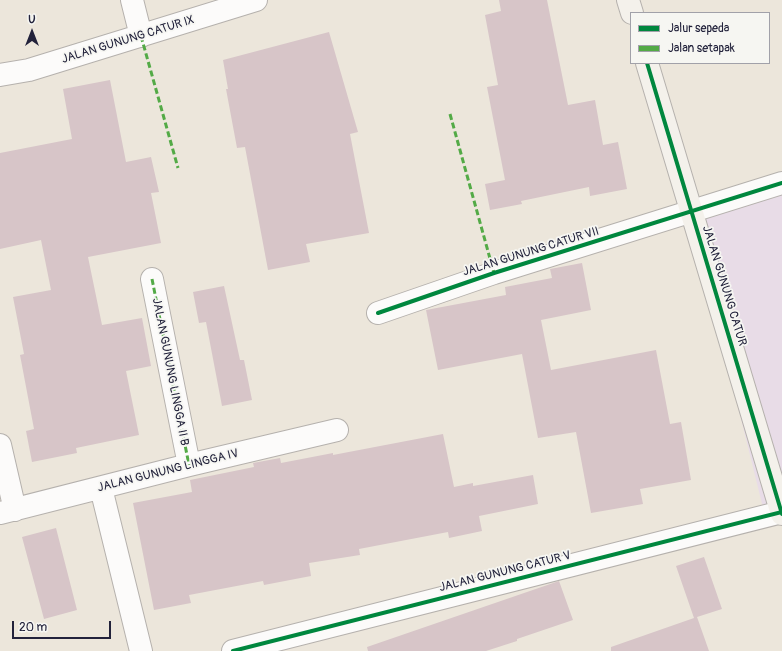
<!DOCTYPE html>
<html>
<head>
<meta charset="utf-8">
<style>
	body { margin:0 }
	#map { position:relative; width:782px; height:651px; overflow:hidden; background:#ece6db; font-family:Pangolin,sans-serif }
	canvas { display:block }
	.legend { position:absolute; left:630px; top:12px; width:140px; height:52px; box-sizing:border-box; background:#f6f6f2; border:1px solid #a1a1a9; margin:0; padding:5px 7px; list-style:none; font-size:12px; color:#22223b }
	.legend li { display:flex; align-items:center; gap:8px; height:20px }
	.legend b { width:20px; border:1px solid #a1a1a9 }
	.north { position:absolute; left:12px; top:12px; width:40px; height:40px; -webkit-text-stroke:3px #f6f6f2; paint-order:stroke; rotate:0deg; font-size:11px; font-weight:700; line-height:16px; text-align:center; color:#22223b }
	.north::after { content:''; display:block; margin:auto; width:14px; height:18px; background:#22223b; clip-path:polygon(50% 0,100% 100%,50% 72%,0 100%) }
	.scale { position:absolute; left:12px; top:621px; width:99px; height:18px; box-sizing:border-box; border:2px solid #22223b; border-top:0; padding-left:5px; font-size:12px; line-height:14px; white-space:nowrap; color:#22223b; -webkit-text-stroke:3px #f6f6f2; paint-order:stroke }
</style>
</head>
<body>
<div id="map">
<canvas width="782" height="651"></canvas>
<ul class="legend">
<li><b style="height:5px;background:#00873e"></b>Jalur sepeda</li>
<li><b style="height:5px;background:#53aa46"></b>Jalan setapak</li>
</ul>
<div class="north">U</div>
<div class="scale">20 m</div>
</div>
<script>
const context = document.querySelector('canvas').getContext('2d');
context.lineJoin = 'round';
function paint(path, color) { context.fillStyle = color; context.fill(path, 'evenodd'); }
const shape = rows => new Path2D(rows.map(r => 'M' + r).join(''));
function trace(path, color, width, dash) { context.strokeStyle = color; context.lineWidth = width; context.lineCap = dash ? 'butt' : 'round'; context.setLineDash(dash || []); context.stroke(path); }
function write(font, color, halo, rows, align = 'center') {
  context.font = font + ' Pangolin,sans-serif'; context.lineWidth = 3.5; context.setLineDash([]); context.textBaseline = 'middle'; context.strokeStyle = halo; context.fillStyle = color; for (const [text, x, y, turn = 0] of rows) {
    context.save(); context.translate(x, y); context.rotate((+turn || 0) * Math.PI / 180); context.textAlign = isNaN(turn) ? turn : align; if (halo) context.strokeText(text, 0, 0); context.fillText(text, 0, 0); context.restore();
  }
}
const built = shape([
	[782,184,782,512,765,516,689,208]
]);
const building = shape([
	[499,0,547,0,568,105,595,100,603,145,618,142,627,189,590,196,589,187,521,201,522,204,490,210,485,184,505,180,487,87,498,85,485,15,501,11],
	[329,32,358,132,350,134,369,233,306,244,310,262,268,270,245,147,237,148,226,89,228,89,223,60],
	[110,80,126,162,151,157,159,192,151,193,161,243,88,257,102,325,142,318,151,366,126,371,139,435,76,448,77,453,32,462,26,431,34,429,20,355,24,354,13,297,51,290,41,240,0,249,0,153,72,139,63,89],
	[582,263,591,310,541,320,551,370,656,350,670,424,681,422,691,480,640,489,643,504,591,513,576,432,538,438,522,354,438,370,426,310,506,295,505,287,552,278,550,269],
	[224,286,240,360,244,360,252,400,222,406,206,322,199,323,193,292],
	[443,434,454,487,473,483,473,486,533,475,538,504,479,516,482,531,449,538,448,532,359,549,360,555,309,563,311,576,264,585,263,581,189,595,191,603,154,610,133,503,192,492,190,480,254,467,253,463,280,458,281,463,333,453,333,455],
	[56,528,77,610,44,619,22,537],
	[704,557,722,609,697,617,709,651,611,651,611,647,694,618,676,566],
	[559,581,573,620,517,639,517,641,486,651,368,651,367,647]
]);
const street = shape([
	[132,0,141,36],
	[0,75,29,70,256,0],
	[152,279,189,465],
	[378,313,494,273,782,183],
	[0,445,15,510],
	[101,488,141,651],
	[0,513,189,465,337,430],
	[233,651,782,512]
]);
const secondary = shape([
	[628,0,632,13],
	[647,63,782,514]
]);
const quiet = shape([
	[141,36,178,168],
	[450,114,494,273],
	[152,279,189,465]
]);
const cycleway = shape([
	[647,63,782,514],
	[378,313,494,273,782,183],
	[233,651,782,512]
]);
const streetNames = [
	["JALAN GUNUNG CATUR IX",128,40,-17],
	["JALAN GUNUNG CATUR VII",531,252,-17],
	["JALAN GUNUNG CATUR",724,286,73],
	["JALAN GUNUNG LINGGA II B",170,372,79],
	["JALAN GUNUNG LINGGA IV",168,471,-14],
	["JALAN GUNUNG CATUR V",505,572,-14]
];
paint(built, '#e8dce7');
paint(building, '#d7c5c8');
trace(street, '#b5b1ad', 24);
trace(secondary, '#b5b1ad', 24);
trace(street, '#fcfbfa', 22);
trace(secondary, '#f4f1eb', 22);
trace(quiet, '#53aa46', 3, [6, 3]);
trace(cycleway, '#00873e', 4);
write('12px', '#22223b', '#f6f6f2', streetNames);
</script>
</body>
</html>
